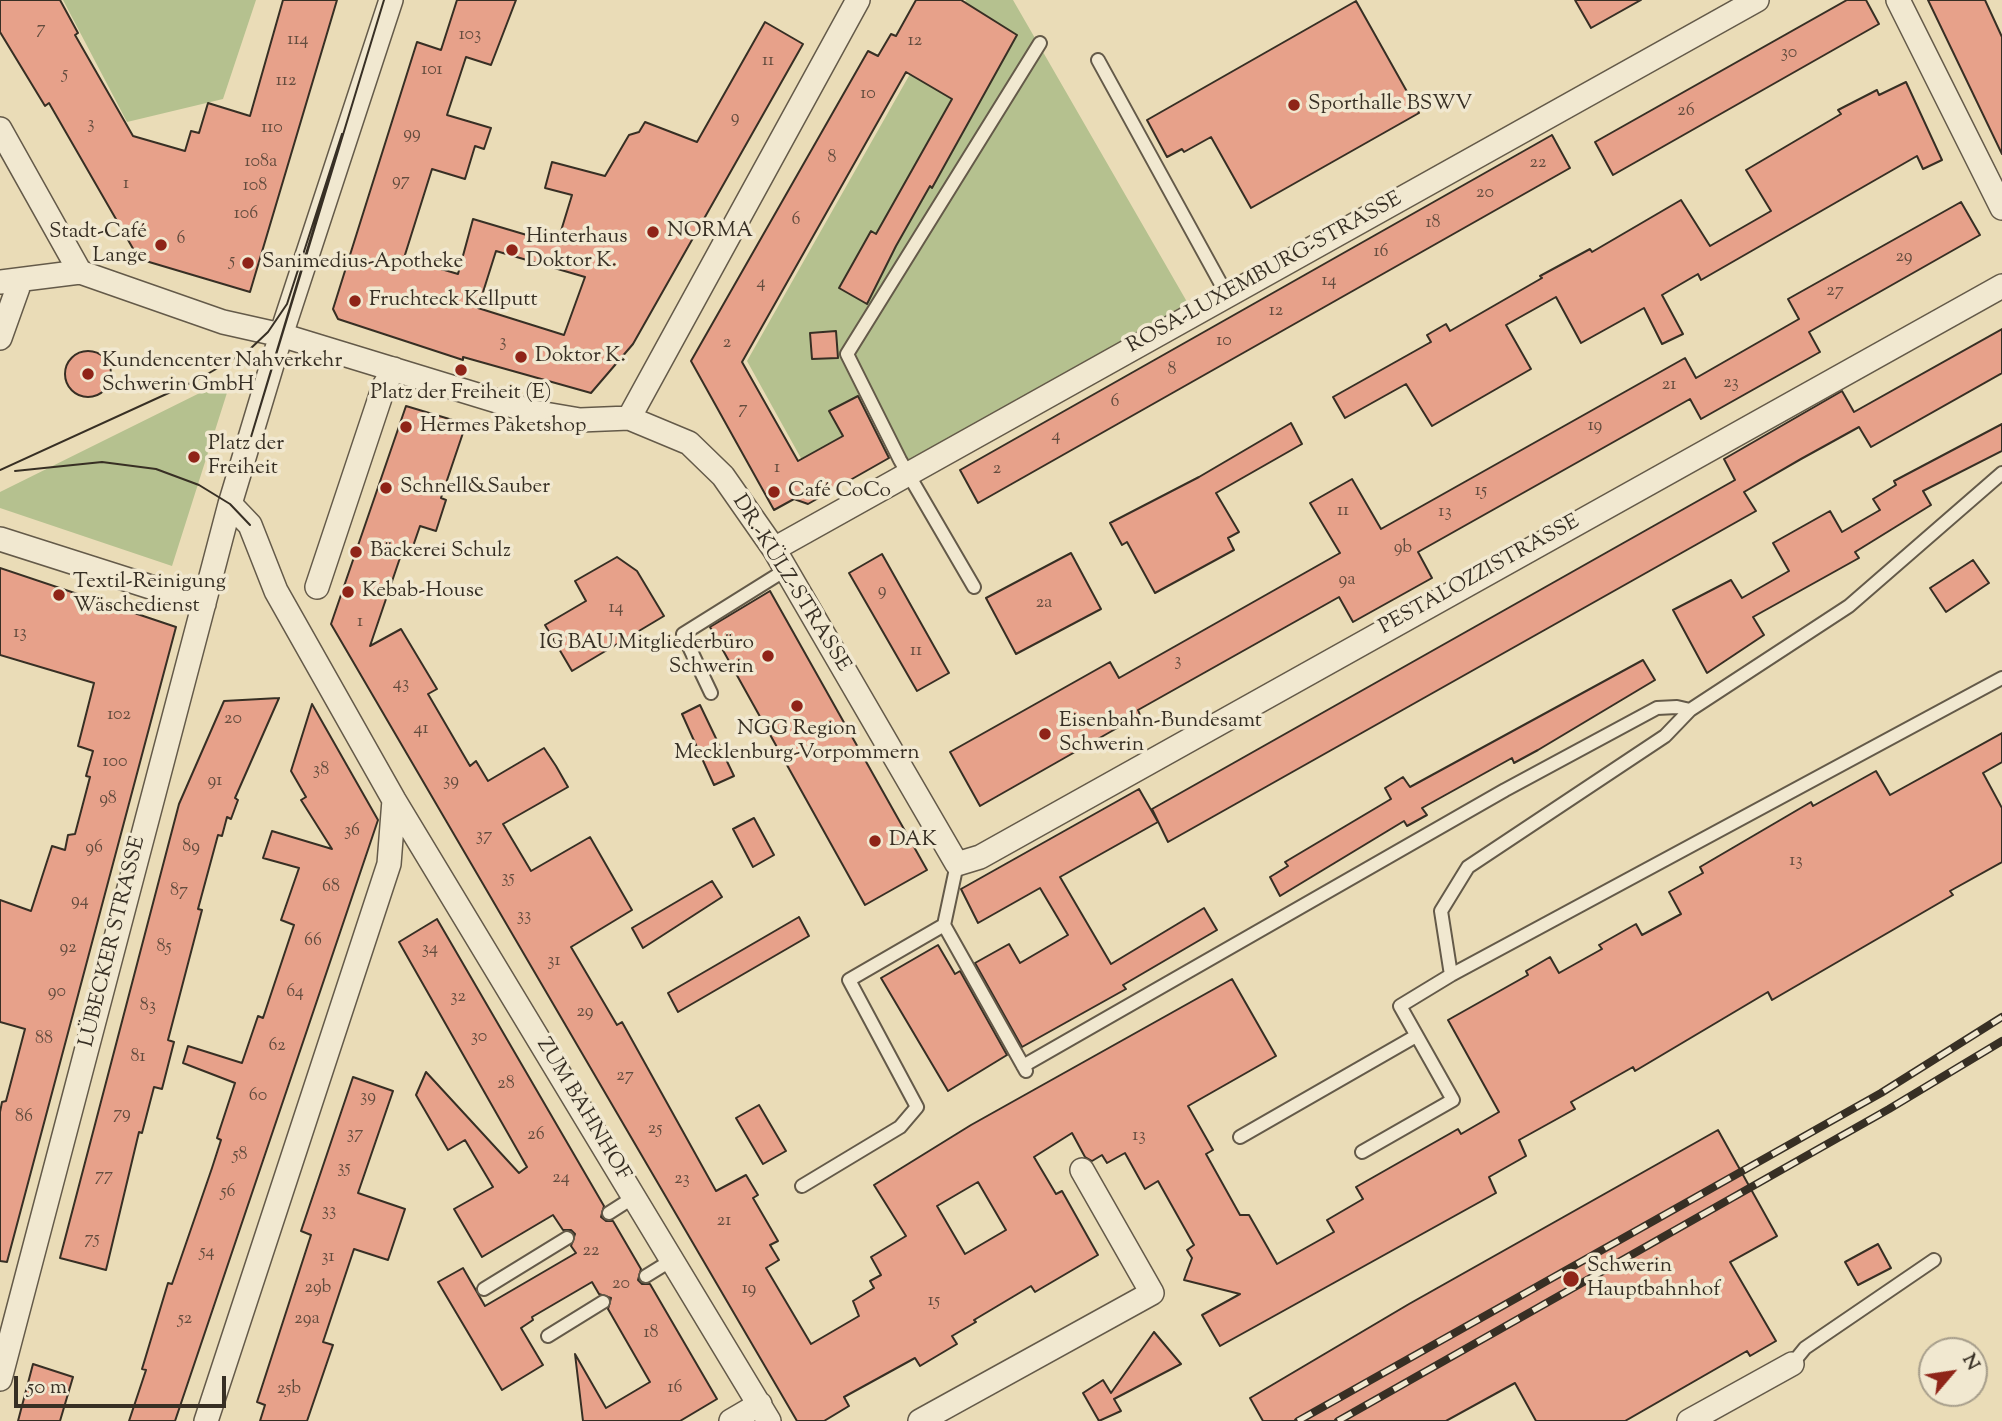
<!DOCTYPE html>
<html>
<head>
<meta charset="utf-8">
<style>
	body { margin:0 }
	#map { position:relative; width:2002px; height:1421px; overflow:hidden; background:#eadcb7; font-family:"Sorts Mill Goudy",serif }
	canvas { display:block }
	.north { position:absolute; left:1918px; top:1337px; width:70px; height:70px; box-sizing:border-box; background:#f1e8d0; border:2px solid #a79e8b; border-radius:50%; rotate:61deg; font-size:19px; font-weight:700; line-height:28px; text-align:center; color:#372f24 }
	.north::after { content:''; display:block; margin:auto; width:24px; height:32px; background:#8f2418; clip-path:polygon(50% 0,100% 100%,50% 72%,0 100%) }
	.scale { position:absolute; left:14px; top:1376px; width:212px; height:32px; box-sizing:border-box; border:4px solid #372f24; border-top:0; padding-left:9px; font-size:21px; line-height:24px; white-space:nowrap; color:#372f24; -webkit-text-stroke:5px #f1e8d0; paint-order:stroke }
</style>
</head>
<body>
<div id="map">
<canvas width="2002" height="1421"></canvas>
<div class="north">N</div>
<div class="scale">50 m</div>
</div>
<script>
const context = document.querySelector('canvas').getContext('2d');
context.lineJoin = 'round';
function paint(path, color) { context.fillStyle = color; context.fill(path, 'evenodd'); }
const shape = rows => new Path2D(rows.map(r => 'M' + r).join(''));
function trace(path, color, width, dash) { context.strokeStyle = color; context.lineWidth = width; context.lineCap = dash ? 'butt' : 'round'; context.setLineDash(dash || []); context.stroke(path); }
function write(font, color, halo, rows, align = 'center') {
  context.font = font + ' "Sorts Mill Goudy",serif'; context.lineWidth = 7; context.setLineDash([]); context.textBaseline = 'middle'; context.strokeStyle = halo; context.fillStyle = color; for (const [text, x, y, turn = 0] of rows) {
    context.save(); context.translate(x, y); context.rotate((+turn || 0) * Math.PI / 180); context.textAlign = isNaN(turn) ? turn : align; if (halo) context.strokeText(text, 0, 0); context.fillText(text, 0, 0); context.restore();
  }
}
const green = shape([
	[63,0,256,0,223,99,127,122],
	[966,0,1013,0,1194,314,908,474,863,398,833,418,843,437,802,460,747,361,910,74,921,80],
	[232,377,172,566,0,508,0,492]
]);
const building = shape([
	[0,0,60,0,78,33,75,35,133,136,185,151,191,131,199,133,208,103,250,116,283,0,337,0,250,292,139,259,49,103,45,106,0,32,0,0],
	[457,0,516,0,491,65,466,57,447,115,491,128,484,149,475,146,465,179,432,169,404,258,458,274,473,219,557,244,572,195,545,188,552,162,605,176,629,135,639,132,645,122,697,142,765,22,803,44,633,344,591,393,463,357,463,360,338,319,333,309,417,42,441,50,457,0],
	[496,251,585,277,564,335,478,308,496,251],
	[916,0,961,0,1017,35,932,188,930,186,896,246,867,304,839,288,871,231,876,234,952,99,906,72,742,362,798,461,843,436,829,411,858,396,889,458,808,504,794,499,774,510,691,361,868,51,878,56,891,34,896,36,916,0],
	[1575,0,1641,0,1591,28,1575,0],
	[1847,0,1866,0,1879,24,1613,175,1595,142,1847,0],
	[1928,0,1985,0,2002,37,2002,154,1928,0],
	[1356,1,1419,113,1251,208,1211,137,1184,152,1182,149,1167,157,1147,120,1356,1],
	[1906,82,1942,160,1923,169,1917,156,1701,280,1698,274,1662,295,1683,334,1662,344,1644,308,1581,343,1556,297,1506,325,1531,369,1432,426,1406,384,1345,418,1333,397,1431,342,1427,335,1446,324,1450,331,1542,278,1540,276,1590,249,1592,252,1681,200,1710,246,1771,211,1746,170,1841,114,1838,110,1877,90,1879,95,1906,82],
	[1552,135,1570,168,978,503,960,470,1552,135],
	[1961,202,1980,235,1809,332,1820,352,1701,419,1690,399,1418,552,1432,578,1353,622,1339,597,1138,710,1140,715,980,806,950,752,1110,662,1119,678,1340,553,1310,503,1352,479,1381,529,1685,358,1696,378,1799,319,1788,299,1961,202],
	[2002,329,2002,373,1871,447,1859,427,1801,459,1744,492,1756,511,1168,842,1152,809,1735,480,1724,459,1842,391,1854,412,2002,329],
	[836,331,838,358,812,359,810,333,836,331],
	'65 374a23 23 0 1 1 46 0a23 23 0 1 1-46 0Z',
	[406,406,466,424,441,498,446,500,436,531,420,526,410,555,402,552,370,646,401,629,437,689,428,694,470,766,476,761,488,781,544,748,556,766,568,787,503,824,531,871,590,837,632,910,571,947,617,1025,622,1022,716,1191,746,1175,758,1195,753,1198,778,1241,770,1245,779,1260,766,1268,811,1344,859,1316,853,1301,874,1288,870,1281,881,1275,871,1257,906,1236,874,1185,971,1125,1232,979,1276,1056,1188,1106,1213,1150,1206,1154,1240,1215,1249,1215,1277,1264,1334,1232,1327,1220,1363,1199,1356,1187,1458,1129,1461,1134,1499,1112,1448,1020,1528,975,1526,971,1550,957,1559,973,1602,949,1599,945,1636,924,1642,935,1681,914,1669,892,1703,873,1700,867,1811,802,1813,806,1876,771,1890,795,2002,733,2002,762,1983,773,2002,808,2002,862,1950,891,1953,895,1772,1000,1768,992,1635,1071,1633,1067,1571,1102,1575,1109,1519,1140,1526,1156,1489,1177,1496,1193,1220,1346,1202,1315,1240,1294,1184,1280,1192,1258,1187,1250,1194,1245,1158,1181,1145,1189,1125,1153,1107,1163,1102,1155,1092,1161,1085,1157,1072,1133,1034,1157,1056,1194,1062,1191,1098,1255,1035,1292,1031,1286,974,1320,976,1322,952,1336,957,1344,920,1366,915,1358,844,1397,849,1406,824,1421,797,1421,331,624,406,406],
	[978,1182,1006,1230,965,1254,937,1206,978,1182],
	[1291,423,1302,444,1216,493,1239,532,1228,538,1234,550,1155,593,1127,542,1122,545,1110,523,1199,477,1291,423],
	[2002,424,2002,451,1923,491,1931,505,1855,552,1859,558,1753,617,1764,635,1707,673,1673,610,1731,580,1742,598,1789,571,1773,543,1830,511,1842,532,1880,510,1873,499,1896,485,1894,481,2002,424],
	[1071,553,1101,609,1016,654,986,598,1071,553],
	[882,554,949,673,917,691,849,573,882,554],
	[617,557,637,571,664,616,572,671,545,625,586,601,575,581,617,557],
	[1973,560,1989,583,1946,612,1930,588,1973,560],
	[0,568,176,627,7,1262,0,1261,0,1112,2,1102,6,1101,25,1029,0,1022,0,900,31,911,52,846,65,850,68,835,75,834,90,777,86,776,93,751,78,746,94,683,0,655,0,568],
	[770,591,927,870,865,905,710,627,770,591],
	[1643,660,1655,680,1538,750,1514,763,1512,758,1422,808,1427,815,1407,826,1404,821,1280,896,1270,877,1288,866,1285,862,1391,799,1385,788,1403,777,1410,787,1643,660],
	[279,698,235,798,238,800,231,819,227,817,222,836,218,835,198,909,202,910,168,1040,174,1042,162,1089,154,1087,142,1133,139,1132,106,1270,60,1258,179,804,224,701,279,698],
	[312,704,378,820,175,1421,129,1421,146,1370,142,1369,168,1283,172,1284,212,1168,221,1140,217,1138,235,1083,183,1063,188,1046,242,1063,258,1016,263,1018,294,925,281,920,299,868,263,858,272,831,332,849,301,800,306,797,291,771,312,704],
	[700,705,734,776,714,785,682,714,700,705],
	[1139,789,1158,822,1060,877,1111,964,1204,908,1217,930,1123,985,1126,989,1022,1047,975,963,1009,944,1020,963,1068,935,1040,888,978,923,961,889,1139,789],
	[754,818,774,855,753,867,733,829,754,818],
	[712,881,722,897,643,948,632,928,712,881],
	[799,917,809,936,678,1012,668,993,799,917],
	[437,919,604,1206,601,1217,606,1221,613,1221,641,1269,638,1280,642,1284,650,1284,717,1399,680,1421,583,1421,575,1354,606,1408,650,1382,608,1309,611,1298,599,1294,592,1282,532,1317,533,1320,521,1328,543,1365,502,1390,438,1282,463,1268,485,1306,576,1253,571,1246,575,1234,571,1230,563,1230,553,1215,482,1257,454,1209,493,1187,465,1140,448,1150,416,1095,426,1072,519,1173,527,1167,399,942,437,919],
	[938,945,955,974,960,971,1007,1055,948,1091,881,978,938,945],
	[353,1077,393,1091,358,1193,405,1209,388,1260,354,1249,323,1342,333,1345,307,1421,260,1421,265,1405,257,1402,311,1235,301,1231,353,1077],
	[759,1105,786,1151,763,1164,736,1118,759,1105],
	[1718,1130,1777,1236,1730,1262,1776,1341,1750,1356,1747,1351,1625,1421,1536,1421,1515,1383,1446,1421,1263,1421,1250,1398,1409,1304,1718,1130],
	[1878,1244,1891,1268,1858,1285,1845,1262,1878,1244],
	[1154,1332,1181,1364,1114,1399,1121,1411,1099,1421,1083,1393,1103,1380,1111,1393,1154,1332],
	[33,1364,73,1377,60,1421,18,1421,33,1364]
]);
const lane = shape([
	[1098,60,1227,295],
	[974,587,900,460,847,354,1040,43],
	[711,693,683,634,787,569],
	[957,864,944,925,1026,1071],
	[1451,975,2002,678],
	[1023,1066,1505,790,1657,708,1677,707,1690,710,1849,606,2002,473],
	[1240,1137,1416,1036],
	[1362,1152,1453,1100,1400,1006,1451,975,1441,911,1468,867,1665,736,1690,710],
	[802,1186,900,1127,917,1107,849,980,944,925],
	[609,1213,634,1197],
	[646,1276,672,1260],
	[484,1289,567,1238],
	[548,1336,603,1302],
	[1792,1364,1805,1348,1934,1260]
]);
const street = shape([
	[1898,0,2002,208],
	[0,129,80,272],
	[0,282,80,272,223,322,281,335,533,412,580,420,629,418,689,443,723,476,774,549,957,864,980,857,2002,286],
	[0,338,20,282],
	[629,418,858,0],
	[230,504,250,525,276,591,394,800,769,1421],
	[0,539,204,604],
	[774,549,1757,0],
	[317,587,384,386,394,369],
	[0,1379,230,504,281,335,391,0],
	[206,1421,389,864,394,800],
	[731,1421,760,1404],
	[920,1421,1152,1293,1082,1170],
	[1689,1421,1792,1364]
]);
const tram = shape([
	[0,470,197,380,249,350,268,332,287,304,342,134,251,437,384,0],
	[15,471,102,462,156,469,199,485,230,504,250,525]
]);
const rail = shape([
	[1298,1421,1881,1093,2002,1017],
	[1338,1421,1889,1109,2002,1041]
]);
const markers = [
	[1294,105,7,"#8f2418"],
	[653,232,7,"#8f2418"],
	[161,245,7,"#8f2418"],
	[512,250,7,"#8f2418"],
	[248,263,7,"#8f2418"],
	[355,301,7,"#8f2418"],
	[521,357,7,"#8f2418"],
	[461,370,7,"#8f2418"],
	[88,374,7,"#8f2418"],
	[406,427,7,"#8f2418"],
	[194,457,7,"#8f2418"],
	[386,488,7,"#8f2418"],
	[774,492,7,"#8f2418"],
	[356,552,7,"#8f2418"],
	[348,592,7,"#8f2418"],
	[59,595,7,"#8f2418"],
	[768,656,7,"#8f2418"],
	[797,706,7,"#8f2418"],
	[1045,734,7,"#8f2418"],
	[875,841,7,"#8f2418"],
	[1571,1279,9,"#8f2418"]
];
const numberNames = [
	["7",41,30],
	["103",470,36],
	["114",298,41],
	["12",915,42],
	["30",1789,54],
	["11",768,62],
	["101",432,71],
	["5",65,75],
	["112",286,82],
	["10",868,95],
	["26",1686,112],
	["9",735,119],
	["3",91,125],
	["110",272,129],
	["99",412,135],
	["8",832,159],
	["108a",261,163],
	["22",1538,164],
	["97",401,182],
	["1",126,185],
	["108",255,187],
	["20",1485,194],
	["106",246,215],
	["6",796,221],
	["18",1433,224],
	["6",181,240],
	["16",1381,253],
	["29",1904,258],
	["5",232,262],
	["14",1329,282],
	["4",761,284],
	["27",1835,292],
	["12",1276,312],
	["10",1224,342],
	["3",503,343],
	["2",727,344],
	["8",1172,371],
	["23",1731,384],
	["21",1669,386],
	["6",1115,403],
	["7",743,410],
	["19",1595,427],
	["4",1056,437],
	["1",777,469],
	["2",997,470],
	["15",1481,492],
	["11",1343,512],
	["13",1445,513],
	["9b",1403,549],
	["9a",1347,581],
	["9",882,592],
	["2a",1044,604],
	["14",616,609],
	["1",360,623],
	["13",20,634],
	["11",916,652],
	["3",1178,662],
	["43",401,685],
	["102",119,716],
	["20",233,720],
	["41",421,730],
	["100",115,763],
	["38",321,771],
	["91",215,782],
	["39",451,782],
	["98",108,800],
	["36",352,832],
	["37",484,837],
	["89",191,848],
	["96",94,849],
	["13",1796,862],
	["35",508,879],
	["68",331,888],
	["87",179,892],
	["94",80,902],
	["33",524,917],
	["66",313,942],
	["85",164,948],
	["92",68,949],
	["34",430,950],
	["31",554,962],
	["90",57,993],
	["64",295,993],
	["32",458,998],
	["83",148,1007],
	["29",585,1013],
	["30",479,1038],
	["88",44,1040],
	["62",277,1047],
	["81",138,1058],
	["27",625,1077],
	["28",506,1085],
	["60",258,1097],
	["39",368,1098],
	["79",122,1115],
	["86",24,1118],
	["25",655,1130],
	["37",355,1135],
	["26",536,1136],
	["13",1139,1137],
	["58",240,1156],
	["35",344,1169],
	["77",104,1177],
	["24",561,1179],
	["23",682,1180],
	["56",228,1193],
	["33",329,1212],
	["21",724,1222],
	["75",92,1240],
	["22",591,1252],
	["54",207,1253],
	["31",328,1258],
	["20",621,1285],
	["29b",318,1289],
	["19",749,1290],
	["15",934,1302],
	["52",185,1320],
	["29a",307,1320],
	["18",651,1334],
	["16",675,1389],
	["25b",289,1390]
];
const poiNames = [
	["Sporthalle BSWV",1308,105],
	["NORMA",667,232],
	["Stadt-Café",147,233,"right"],
	["Lange",147,257,"right"],
	["Hinterhaus",526,238],
	["Doktor K.",526,262],
	["Sanimedius-Apotheke",262,263],
	["Fruchteck Kellputt",369,301],
	["Doktor K.",535,357],
	["Kundencenter Nahverkehr",102,362],
	["Schwerin GmbH",102,386],
	["Platz der Freiheit (E)",461,394,"center"],
	["Hermes Paketshop",420,427],
	["Platz der",208,445],
	["Freiheit",208,469],
	["Schnell&Sauber",400,488],
	["Café CoCo",788,492],
	["Bäckerei Schulz",370,552],
	["Textil-Reinigung",73,583],
	["Wäschedienst",73,607],
	["Kebab-House",362,592],
	["IG BAU Mitgliederbüro",754,644,"right"],
	["Schwerin",754,668,"right"],
	["Eisenbahn-Bundesamt",1059,722],
	["Schwerin",1059,746],
	["NGG Region",797,730,"center"],
	["Mecklenburg-Vorpommern",797,754,"center"],
	["DAK",889,841],
	["Schwerin",1587,1267],
	["Hauptbahnhof",1587,1291]
];
const streetNames = [
	["ROSA-LUXEMBURG-STRASSE",1265,274,-29],
	["PESTALOZZISTRASSE",1480,576,-29],
	["DR.-KÜLZ-STRASSE",790,584,58],
	["LÜBECKER STRASSE",114,942,-76],
	["ZUM BAHNHOF",582,1110,59]
];
paint(green, '#b5c18f');
paint(building, '#e7a18a');
trace(building, '#372f24', 2);
trace(lane, '#645a49', 16);
trace(street, '#645a49', 26);
trace(lane, '#f1e8d0', 12);
trace(street, '#f1e8d0', 23);
trace(tram, '#372f24', 2);
trace(rail, '#372f24', 8);
trace(rail, '#f1e8d0', 5, [16]);
for (const [x, y, r, color] of markers) { const dot = new Path2D(); dot.arc(x, y, r, 0, 2 * Math.PI); context.fillStyle = color; context.fill(dot); trace(dot, '#f1e8d0', 2.5); }
write('18px', '#634c3e', null, numberNames);
write('21px', '#372f24', '#f1e8d0', poiNames, 'left');
write('21px', '#372f24', '#f1e8d0', streetNames);
</script>
</body>
</html>
